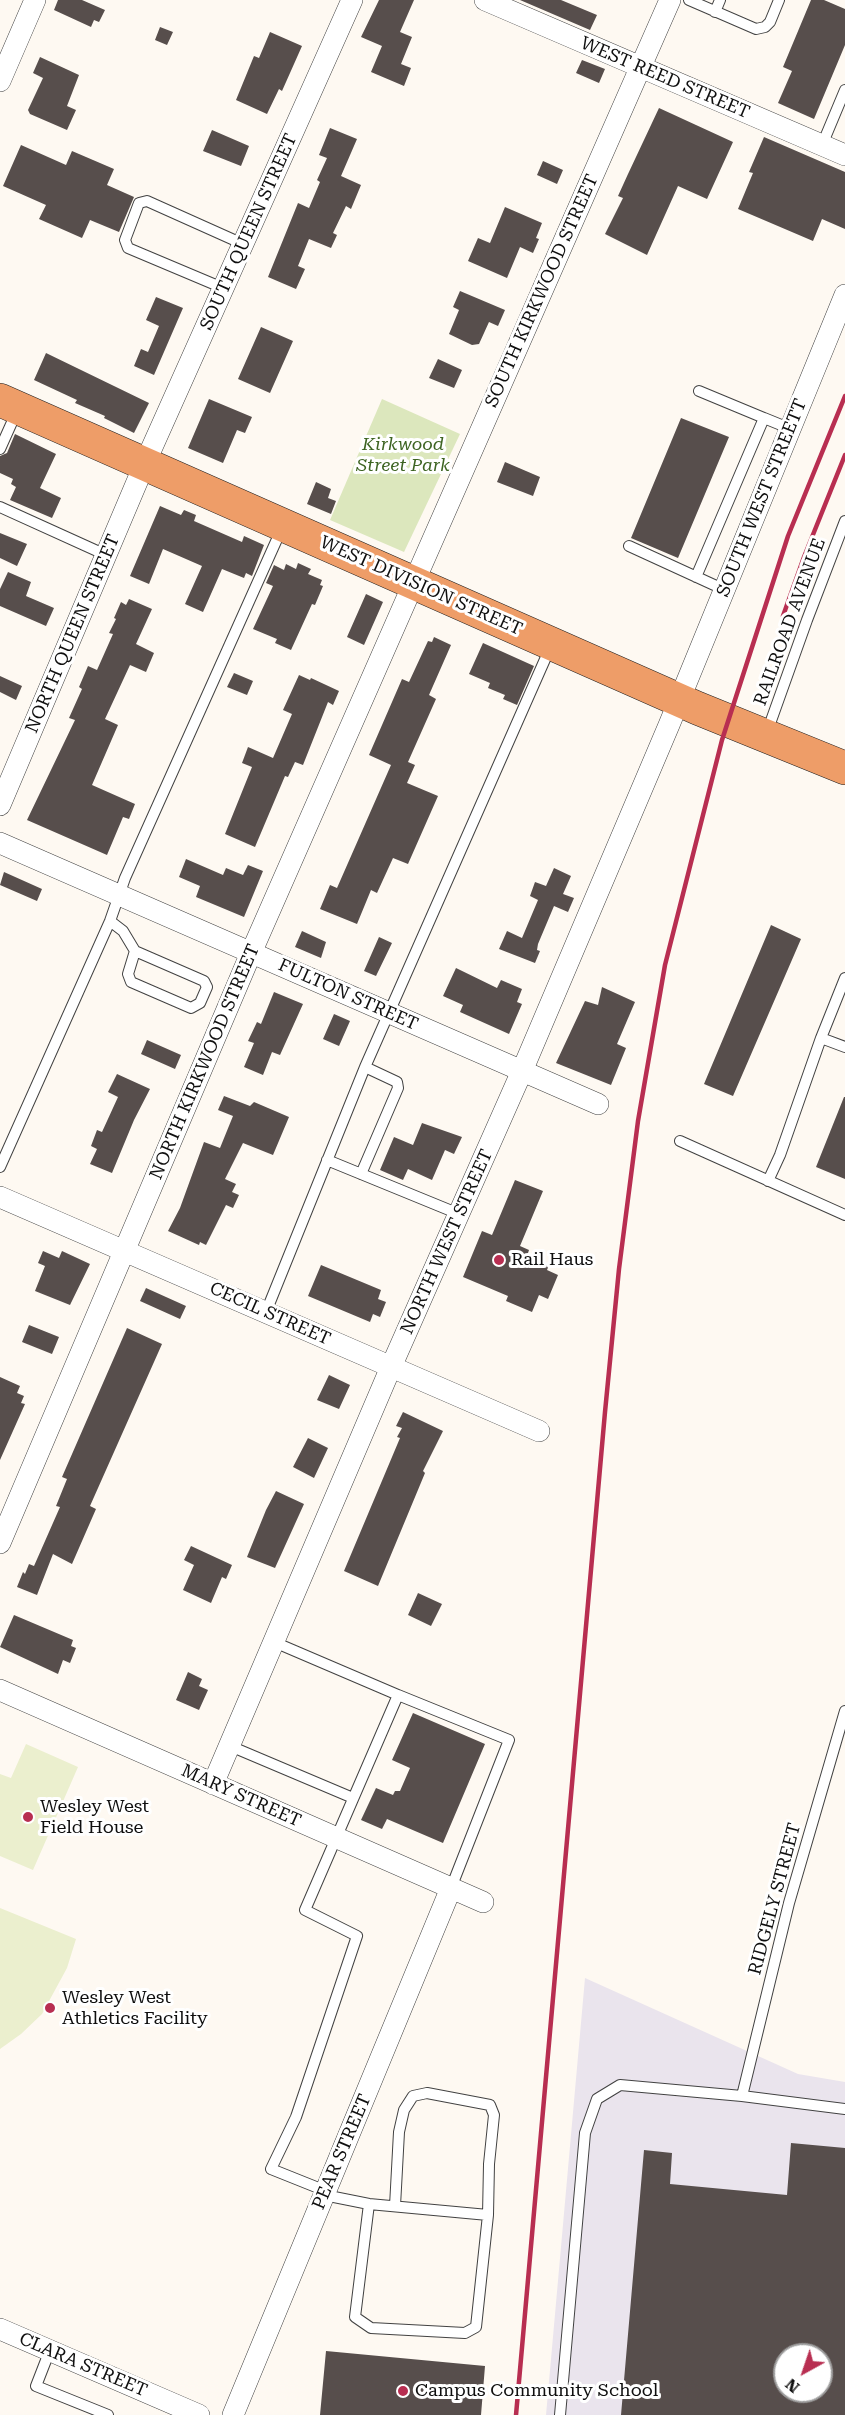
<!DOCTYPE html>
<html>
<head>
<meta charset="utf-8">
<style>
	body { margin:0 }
	#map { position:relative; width:845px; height:2415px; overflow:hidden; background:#fef9f2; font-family:"Roboto Serif",serif }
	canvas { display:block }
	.north { position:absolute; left:773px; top:2343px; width:60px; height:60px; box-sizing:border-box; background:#fff; border:2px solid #9f9f9f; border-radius:50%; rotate:220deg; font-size:16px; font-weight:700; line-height:24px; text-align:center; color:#0f0f0f }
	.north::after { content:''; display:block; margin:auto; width:21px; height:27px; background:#b82e51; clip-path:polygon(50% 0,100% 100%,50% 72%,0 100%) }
</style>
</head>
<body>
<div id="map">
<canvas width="845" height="2415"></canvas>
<div class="north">N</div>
</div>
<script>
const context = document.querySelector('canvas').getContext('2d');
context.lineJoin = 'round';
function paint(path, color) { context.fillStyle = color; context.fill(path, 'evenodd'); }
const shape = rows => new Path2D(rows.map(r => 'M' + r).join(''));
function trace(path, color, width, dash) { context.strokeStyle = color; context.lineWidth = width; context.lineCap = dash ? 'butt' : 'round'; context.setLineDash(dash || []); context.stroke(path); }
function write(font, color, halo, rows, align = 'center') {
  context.font = font + ' "Roboto Serif",serif'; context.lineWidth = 6; context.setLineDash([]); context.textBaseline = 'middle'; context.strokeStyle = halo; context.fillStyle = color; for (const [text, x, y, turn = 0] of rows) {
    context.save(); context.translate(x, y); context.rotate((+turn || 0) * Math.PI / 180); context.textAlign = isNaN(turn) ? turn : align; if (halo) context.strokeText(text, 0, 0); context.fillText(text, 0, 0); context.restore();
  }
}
const industrial = shape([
	[585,1978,798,2074,845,2082,845,2415,546,2415],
	[785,2355,821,2355,821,2391,785,2391]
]);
const green = shape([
	[382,399,460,434,404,552,330,520]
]);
const pitch = shape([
	[26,1744,78,1767,33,1870,0,1856,0,1774,11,1778],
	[0,1908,76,1939,67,1968,42,2014,21,2034,0,2049]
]);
const building = shape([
	[58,0,82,0,105,10,99,22,94,20,91,27,54,10],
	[379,0,414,0,400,32,412,37,401,64,411,68,404,86,371,72,382,46,361,37],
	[520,0,561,0,597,15,590,30],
	[811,0,824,0,845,9,845,45,814,119,778,103,792,71,783,67],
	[160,27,173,32,167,45,155,40],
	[270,32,302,46,282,91,279,89,267,114,236,100,254,56,259,58],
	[40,57,79,75,67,106,76,110,67,130,30,114,28,110,43,78,33,73],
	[582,60,605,69,599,83,576,73],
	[659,108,733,142,707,199,678,186,647,255,605,234,623,198,618,196,628,174],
	[330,128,357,139,341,176,361,185,351,209,346,206,333,233,337,235,331,248,309,239,298,266,305,269,296,289,268,277,298,203,309,208,320,182,317,180,327,158,319,155],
	[212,130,249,146,241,166,203,151],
	[764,137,845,172,845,229,822,219,813,241,738,209,753,173,749,172],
	[21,145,66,165,72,151,114,169,107,185,134,197,119,232,90,220,82,238,39,219,46,205,3,186],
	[543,161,563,170,557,184,537,175],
	[505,207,542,223,536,238,539,239,533,253,520,247,507,278,468,261,478,238,490,243],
	[460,291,505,310,498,326,489,322,479,344,472,345,449,334,459,310,453,307],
	[156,297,183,308,154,375,134,366,141,349,148,352,159,326,146,320],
	[261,327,293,341,270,393,238,379],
	[46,353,149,403,134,433,104,418,105,416,75,403,77,400,34,380],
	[438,359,462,370,454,388,429,378],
	[209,399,252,417,245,433,237,430,223,463,188,448],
	[681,418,729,437,678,558,631,538],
	[15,434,56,454,40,488,61,498,52,518,10,500,16,487,11,484,13,479,0,473,0,456,7,453],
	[505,462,540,477,533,496,497,482],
	[316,482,331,489,328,498,336,501,331,514,307,504],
	[160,506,181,515,184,510,196,515,194,521,242,542,244,536,264,545,252,576,246,573,244,578,222,569,203,612,185,604,202,566,163,549,149,584,130,576],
	[0,533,27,544,17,566,0,558],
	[298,563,311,569,308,574,322,580,320,585,323,586,315,605,312,604,291,650,275,643,277,639,253,629,273,586,266,583,274,565,284,570,286,564,296,569],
	[8,572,31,582,26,596,54,608,46,626,0,606,0,589],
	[366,594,383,602,364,645,347,637],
	[129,599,152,609,136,644,154,653,146,672,130,665,105,719,118,725,92,785,135,804,129,819,123,817,107,855,27,820,75,720,69,718,82,689,79,687,88,666,97,670,113,634,109,633,116,619,114,618,121,602,126,605],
	[434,637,451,645,429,695,436,699,408,762,415,765,407,783,438,796,408,864,393,858,377,893,371,890,357,924,320,909,330,885,337,888,391,765,369,755,402,679,409,682,428,641,432,642],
	[483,643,534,666,517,705,503,699,505,695,488,688,490,683,469,674],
	[234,673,253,681,247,695,227,687],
	[299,675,310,680,311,678,339,691,333,705,328,702,303,765,295,762,288,777,285,776,255,847,225,834,252,767,242,763,248,747,273,758,292,714,283,710],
	[0,676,22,686,16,700,0,692],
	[186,859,223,875,226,868,243,875,248,865,263,871,244,917,196,897,200,886,179,877],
	[554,868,571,876,563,894,574,898,568,912,554,906,538,944,537,950,540,951,535,963,499,949,507,931,522,938,538,900,530,896,535,882,546,886],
	[4,872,42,889,37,901,0,885],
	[771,925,801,939,733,1096,704,1084],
	[302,931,326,942,321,958,295,947],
	[379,937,392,943,376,976,364,971],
	[456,968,497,988,501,980,522,989,517,1002,522,1004,509,1034,460,1012,463,1005,443,996],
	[602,987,635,1002,617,1044,626,1048,611,1085,556,1063,585,1001,598,1005],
	[274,992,303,1004,280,1055,272,1052,263,1075,244,1067,254,1043,248,1041,257,1022,261,1024],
	[334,1014,350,1021,339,1046,323,1039],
	[147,1040,181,1055,175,1069,141,1054],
	[117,1074,150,1089,134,1120,112,1173,90,1164,97,1149,91,1146,97,1130,102,1132,118,1097,108,1092],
	[224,1096,250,1106,254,1102,289,1117,273,1155,243,1143,225,1179,236,1184,232,1192,239,1195,233,1208,226,1205,206,1245,200,1242,199,1245,168,1231,180,1208,204,1142,220,1148,233,1116,218,1110],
	[844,1097,845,1097,845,1179,816,1167],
	[422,1123,462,1137,454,1154,445,1150,432,1180,408,1169,403,1180,380,1170,394,1137,413,1145],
	[515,1180,543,1191,520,1246,529,1250,527,1256,549,1265,547,1270,558,1275,548,1299,539,1295,532,1312,506,1301,508,1296,463,1277,482,1231,492,1235],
	[43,1251,59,1258,62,1251,90,1264,70,1305,35,1291,45,1266,38,1263],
	[321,1265,381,1290,378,1299,386,1302,380,1317,373,1314,370,1322,308,1296],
	[146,1288,186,1306,180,1319,140,1301],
	[29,1325,59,1337,52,1354,22,1342],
	[127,1328,162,1344,90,1506,96,1509,72,1564,53,1554,37,1595,17,1587,23,1572,25,1574,29,1564,34,1566,60,1507,56,1506,67,1479,62,1477],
	[329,1375,350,1385,339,1409,317,1400],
	[0,1377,20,1386,17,1393,24,1396,21,1403,25,1404,0,1460],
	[403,1412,443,1431,423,1471,425,1473,378,1586,344,1571,400,1438,397,1437,402,1428,396,1426],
	[308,1438,328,1448,314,1478,293,1467],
	[276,1491,304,1504,275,1568,247,1557,266,1510],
	[191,1546,232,1565,226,1579,222,1577,211,1603,183,1590,194,1565,184,1560],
	[418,1593,442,1604,431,1626,408,1615],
	[14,1615,73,1640,71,1646,76,1648,70,1663,63,1660,58,1674,0,1647],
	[188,1672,202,1679,199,1686,208,1690,199,1710,176,1700],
	[413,1713,485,1744,443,1843,387,1819,382,1829,361,1820,376,1788,393,1795,395,1791,400,1791,410,1768,392,1760],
	[791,2143,845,2148,845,2415,621,2415,644,2150,672,2153,670,2184,787,2195],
	[785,2355,821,2355,821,2391,785,2391],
	[326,2351,485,2366,481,2415,320,2415]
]);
const service = shape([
	[689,0,756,29,765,27,770,22,779,0],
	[715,12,720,0],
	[822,145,845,90],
	[223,288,128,248,125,240,139,203,147,201,243,244],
	[699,391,764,418],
	[0,449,17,411],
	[0,507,106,555],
	[629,546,725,590],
	[696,577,764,418,791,429],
	[767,732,807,620,845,521],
	[110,921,123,931,135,951,204,981,207,987,200,1003,191,1008,131,982,128,974,135,951],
	[821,1038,845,978],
	[680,1141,845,1215],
	[327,1160,459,1214],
	[0,1167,110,921,125,878,282,528],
	[361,1174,398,1088,397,1082,365,1067],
	[768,1181,780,1155,821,1038,845,1047],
	[266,1312,365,1067,550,648],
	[274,1642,398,1695,305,1910,357,1936,296,2117,271,2169,326,2191],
	[398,1695,509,1740,451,1888],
	[230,1746,353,1798],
	[742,2096,789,1903,845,1711],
	[324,2195,369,2204,488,2215],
	[369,2204,355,2317,371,2328,465,2333,476,2327,488,2215,489,2164,494,2115,490,2105,427,2093,413,2096,404,2110,399,2132,395,2206],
	[50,2350,36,2386,108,2415],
	[560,2415,585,2133,597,2099,620,2085,742,2096,845,2109]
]);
const minor = shape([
	[485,0,845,155],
	[0,81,35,0],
	[0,805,145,463,352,0],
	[0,843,598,1104],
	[0,1197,539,1431],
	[0,1543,251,953,670,0],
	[0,1690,483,1902],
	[213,1784,391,1367,522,1071,669,725,845,295],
	[0,2329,199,2415],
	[233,2415,451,1888]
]);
const trunk = shape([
	[0,400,697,708,845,768]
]);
const rail = shape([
	[783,616,804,557,845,455],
	[516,2415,605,1412,619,1269,638,1121,665,965,722,740,788,536,845,396]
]);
const markers = [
	[499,1260,6,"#b82e51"],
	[28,1817,6,"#b82e51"],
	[50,2008,6,"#b82e51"],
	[403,2391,6,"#b82e51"]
];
const streetNames = [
	["WEST REED STREET",665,78,23],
	["SOUTH QUEEN STREET",249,232,-66],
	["SOUTH KIRKWOOD STREET",542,291,-66],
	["SOUTH WEST STREETT",762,498,-68],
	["WEST DIVISION STREET",421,586,24],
	["RAILROAD AVENUE",790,622,-70],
	["NORTH QUEEN STREET",73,634,-67],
	["FULTON STREET",348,995,24],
	["NORTH KIRKWOOD STREET",205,1062,-67],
	["NORTH WEST STREET",447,1242,-66],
	["CECIL STREET",270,1314,24],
	["MARY STREET",241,1796,24],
	["RIDGELY STREET",775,1899,-75],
	["PEAR STREET",342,2152,-67],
	["CLARA STREET",83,2365,23]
];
const parkNames = [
	["Kirkwood",403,445],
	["Street Park",403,466]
];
const poiNames = [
	["Rail Haus",511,1260],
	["Wesley West",40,1807],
	["Field House",40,1828],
	["Wesley West",62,1998],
	["Athletics Facility",62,2019],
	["Campus Community School",415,2391]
];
paint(industrial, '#eae4ed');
paint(green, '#dce7bd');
paint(pitch, '#ebefce');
paint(building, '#574e4c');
trace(service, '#424242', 12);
trace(minor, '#424242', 22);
trace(trunk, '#202020', 34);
trace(service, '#fff', 10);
trace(minor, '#fff', 21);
trace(trunk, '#ee9d68', 33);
trace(rail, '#b82e51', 4.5);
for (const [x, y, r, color] of markers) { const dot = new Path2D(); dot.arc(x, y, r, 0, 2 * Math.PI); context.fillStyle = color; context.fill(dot); trace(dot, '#fff', 2); }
write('18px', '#0f0f0f', '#fff', streetNames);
write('italic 18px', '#3d6422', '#fff', parkNames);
write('18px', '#0f0f0f', '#fff', poiNames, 'left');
</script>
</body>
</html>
